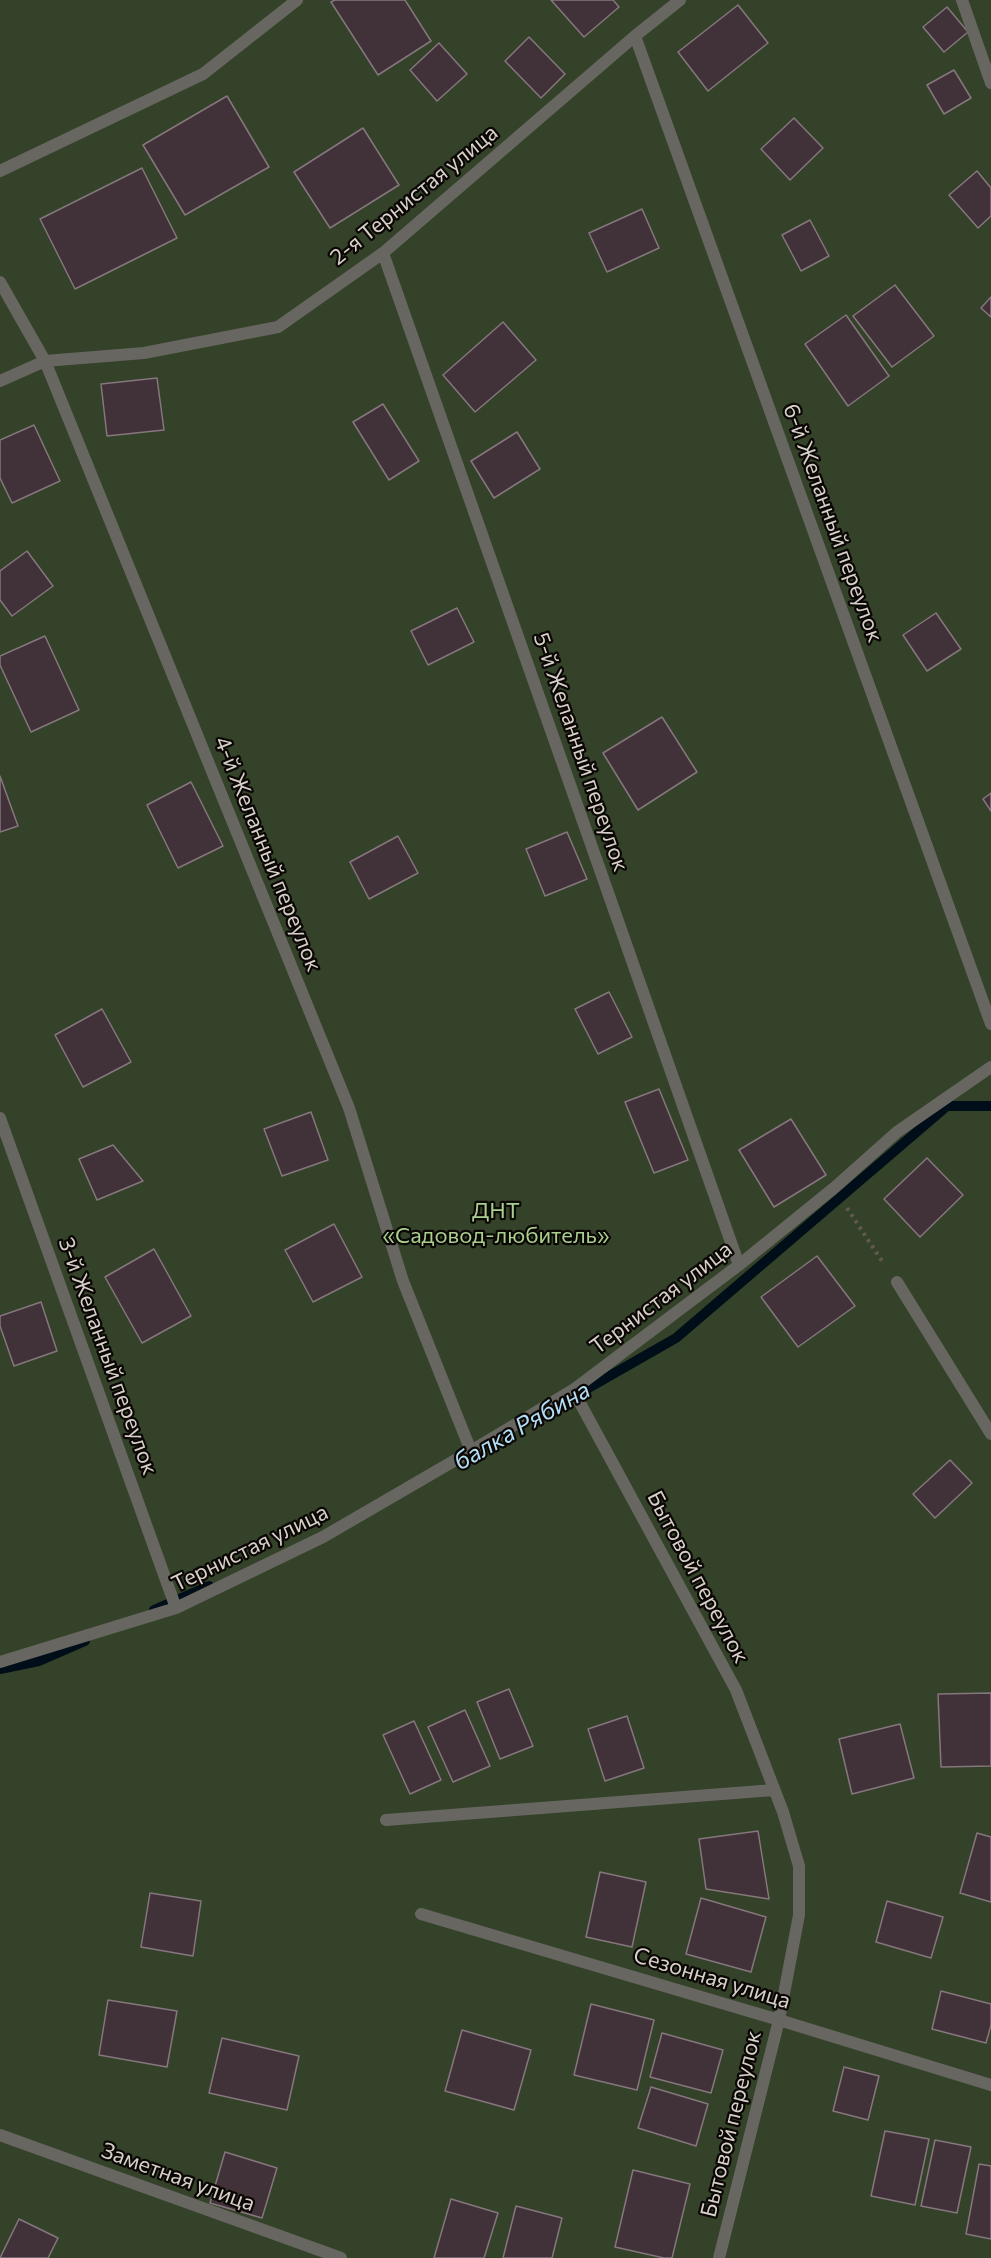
<!DOCTYPE html>
<html>
<head>
<meta charset="utf-8">
<style>
	body { margin:0 }
	canvas { display:block; background:#261b13 }
</style>
</head>
<body>
<canvas width="991" height="2258"></canvas>
<script>
const context = document.querySelector('canvas').getContext('2d');
context.lineJoin = 'round';
function paint(path, color) { context.fillStyle = color; context.fill(path, 'evenodd'); }
const shape = rows => new Path2D(rows.map(r => 'M' + r).join(''));
function trace(path, color, width, dash) { context.strokeStyle = color; context.lineWidth = width; context.lineCap = dash ? 'butt' : 'round'; context.setLineDash(dash || []); context.stroke(path); }
function write(font, color, halo, rows, align = 'center') {
  context.font = font + ' Commissioner,sans-serif'; context.lineWidth = 4.5; context.setLineDash([]); context.textBaseline = 'middle'; context.strokeStyle = halo; context.fillStyle = color; for (const [text, x, y, turn = 0] of rows) {
    context.save(); context.translate(x, y); context.rotate((+turn || 0) * Math.PI / 180); context.textAlign = isNaN(turn) ? turn : align; if (halo) context.strokeText(text, 0, 0); context.fillText(text, 0, 0); context.restore();
  }
}
const green = shape([
	[0,0,991,0,991,2258,0,2258]
]);
const stream = shape([
	[571,1398,676,1338,947,1106,991,1106],
	[154,1610,209,1586],
	[0,1669,39,1661,85,1641]
]);
const building = shape([
	[335,0,405,0,431,41,378,75,331,2,335,0],
	[551,0,613,0,619,7,584,37,551,0],
	[738,5,768,43,708,91,678,52,738,5],
	[947,7,968,32,944,52,923,27,947,7],
	[529,37,565,74,541,98,505,61,529,37],
	[439,43,467,74,437,101,410,70,439,43],
	[954,70,971,98,944,114,927,85,954,70],
	[227,96,269,167,185,215,143,145,227,96],
	[794,118,823,148,790,180,761,149,794,118],
	[363,128,399,185,330,228,294,172,363,128],
	[142,168,177,238,75,289,40,219,142,168],
	[977,171,991,188,991,216,978,228,949,195,977,171],
	[642,209,659,248,607,272,589,233,642,209],
	[810,220,829,256,801,271,782,235,810,220],
	[895,285,934,336,892,367,853,316,895,285],
	[991,297,991,317,981,308,991,297],
	[846,315,889,376,848,406,805,344,846,315],
	[503,322,536,360,475,412,443,375,503,322],
	[157,378,164,430,107,436,101,384,157,378],
	[383,404,419,461,389,480,353,422,383,404],
	[34,425,60,481,12,503,0,478,0,440,34,425],
	[517,432,540,469,494,498,471,461,517,432],
	[27,551,53,586,12,616,0,600,0,571,27,551],
	[457,608,474,642,428,665,411,631,457,608],
	[936,613,961,649,927,671,903,635,936,613],
	[45,636,79,710,31,732,0,665,0,656,45,636],
	[662,717,697,772,638,810,603,753,662,717],
	[0,776,18,826,0,832,0,776],
	[191,782,223,846,178,868,147,805,191,782],
	[991,793,991,811,983,799,991,793],
	[567,832,587,879,545,896,526,849,567,832],
	[398,836,418,873,369,899,350,862,398,836],
	[609,992,632,1037,598,1054,575,1009,609,992],
	[102,1009,131,1062,83,1087,55,1035,102,1009],
	[659,1089,688,1160,654,1173,625,1102,659,1089],
	[311,1112,328,1160,282,1176,264,1129,311,1112],
	[791,1119,826,1175,774,1207,739,1150,791,1119],
	[113,1145,143,1181,97,1200,79,1159,113,1145],
	[927,1158,963,1195,920,1237,884,1199,927,1158],
	[334,1224,362,1277,313,1302,285,1250,334,1224],
	[154,1249,191,1316,142,1343,105,1277,154,1249],
	[817,1256,855,1306,798,1347,761,1297,817,1256],
	[41,1302,57,1351,14,1366,0,1326,0,1316,41,1302],
	[950,1460,972,1483,935,1518,913,1494,950,1460],
	[509,1689,533,1746,500,1759,477,1702,509,1689],
	[991,1693,991,1766,941,1767,938,1694,991,1693],
	[465,1710,490,1766,453,1782,428,1727,465,1710],
	[627,1716,644,1768,605,1781,588,1729,627,1716],
	[414,1721,441,1780,410,1794,383,1735,414,1721],
	[900,1724,914,1778,852,1794,839,1739,900,1724],
	[758,1831,769,1899,706,1889,699,1839,758,1831],
	[977,1833,991,1837,991,1902,960,1893,977,1833],
	[600,1872,646,1882,632,1947,586,1937,600,1872],
	[150,1893,201,1901,193,1956,141,1947,150,1893],
	[701,1898,766,1917,751,1972,686,1954,701,1898],
	[887,1901,943,1917,931,1958,876,1942,887,1901],
	[941,1991,991,2004,991,2025,986,2043,932,2029,941,1991],
	[108,2000,177,2011,167,2067,99,2055,108,2000],
	[591,2004,654,2020,637,2090,574,2075,591,2004],
	[462,2030,531,2050,514,2110,445,2091,462,2030],
	[662,2033,723,2050,711,2093,650,2077,662,2033],
	[222,2038,299,2056,287,2110,209,2093,222,2038],
	[844,2067,879,2076,868,2120,833,2111,844,2067],
	[651,2087,708,2104,696,2146,638,2128,651,2087],
	[885,2131,929,2139,915,2205,871,2196,885,2131],
	[935,2140,971,2147,957,2213,921,2206,935,2140],
	[225,2152,277,2168,262,2218,210,2203,225,2152],
	[979,2164,991,2166,991,2239,966,2234,979,2164],
	[633,2170,690,2184,672,2258,664,2258,615,2247,633,2170],
	[451,2199,498,2213,484,2258,434,2258,451,2199],
	[516,2206,562,2218,552,2258,503,2258,516,2206],
	[19,2219,58,2238,48,2258,0,2258,19,2219]
]);
const path = shape([
	[847,1208,884,1264]
]);
const street = shape([
	[962,0,991,83],
	[635,36,991,1024],
	[0,171,203,74,297,0],
	[383,253,739,1265],
	[0,282,45,361,349,1108,403,1281,471,1451],
	[0,381,45,361,144,353,278,327,383,253,635,36,680,0],
	[0,1118,176,1608],
	[897,1282,991,1434],
	[573,1390,736,1690,783,1812,799,1866,799,1915,779,2020,719,2258],
	[0,1662,176,1608,323,1537,471,1451,573,1390,739,1265,834,1188,897,1132,991,1067],
	[386,1820,774,1790],
	[421,1914,779,2020,991,2085],
	[0,2135,341,2258]
]);
const streetNames = [
	["2-я Тернистая улица",414,195,-39],
	["6-й Желанный переулок",833,523,70],
	["5-й Желанный переулок",581,752,71],
	["4-й Желанный переулок",268,854,68],
	["Тернистая улица",661,1298,-37],
	["3-й Желанный переулок",108,1356,70],
	["Тернистая улица",250,1548,-26],
	["Бытовой переулок",698,1577,62],
	["Сезонная улица",712,1978,17],
	["Бытовой переулок",731,2124,-76],
	["Заметная улица",178,2177,20]
];
const parkNames = [
	["ДНТ",496,1211],
	["«Садовод-любитель»",496,1236]
];
const waterNames = [
	["балка Рябина",522,1426,-30]
];
paint(green, '#334229');
trace(stream, '#000e19', 10);
paint(building, '#413239');
trace(building, '#86767d', 1.5);
trace(path, '#635952', 4, [3, 4.5]);
trace(street, '#686660', 12);
write('22px', '#d7d0ca', '#0b0704', streetNames);
write('22px', '#a9cf8f', '#0b0704', parkNames);
write('italic 24px', '#b2dff7', '#0b0704', waterNames);
</script>
</body>
</html>
